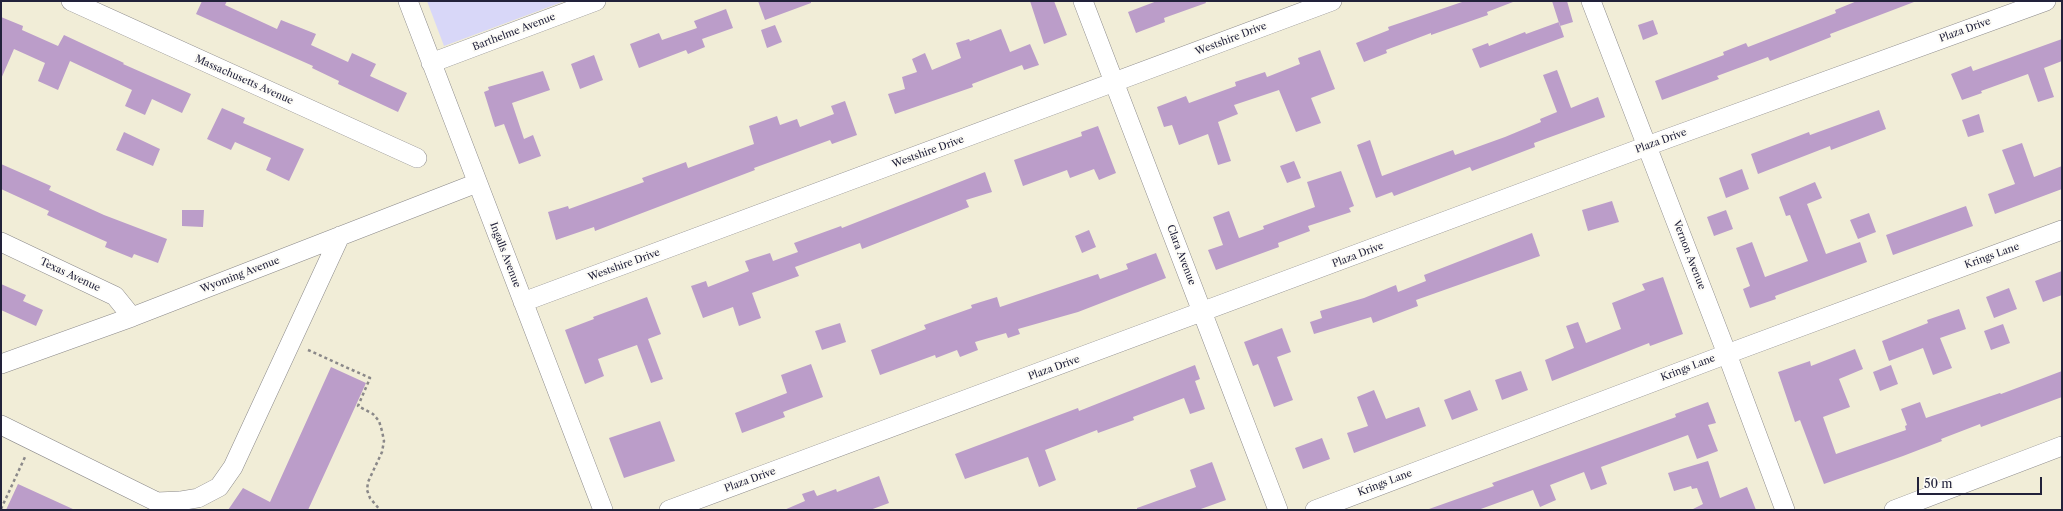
<!DOCTYPE html>
<html>
<head>
<meta charset="utf-8">
<style>
	body { margin:0 }
	#map { position:relative; width:2063px; height:511px; overflow:hidden; background:#f1edd7; font-family:"Libre Caslon Text",serif }
	canvas { display:block }
	.frame { position:absolute; inset:0; border:2px solid #22223b; pointer-events:none }
	.scale { position:absolute; left:1917px; top:477px; width:125px; height:18px; box-sizing:border-box; border:2px solid #22223b; border-top:0; padding-left:5px; font-size:12px; line-height:14px; white-space:nowrap; color:#22223b; -webkit-text-stroke:3px #fdfcf7; paint-order:stroke }
</style>
</head>
<body>
<div id="map">
<canvas width="2063" height="511"></canvas>
<div class="frame"></div>
<div class="scale">50 m</div>
</div>
<script>
const context = document.querySelector('canvas').getContext('2d');
context.lineJoin = 'round';
function paint(path, color) { context.fillStyle = color; context.fill(path, 'evenodd'); }
const shape = rows => new Path2D(rows.map(r => 'M' + r).join(''));
function trace(path, color, width, dash) { context.strokeStyle = color; context.lineWidth = width; context.lineCap = dash ? 'butt' : 'round'; context.setLineDash(dash || []); context.stroke(path); }
function write(font, color, halo, rows, align = 'center') {
  context.font = font + ' "Libre Caslon Text",serif'; context.lineWidth = 4; context.setLineDash([]); context.textBaseline = 'middle'; context.strokeStyle = halo; context.fillStyle = color; for (const [text, x, y, turn = 0] of rows) {
    context.save(); context.translate(x, y); context.rotate((+turn || 0) * Math.PI / 180); context.textAlign = isNaN(turn) ? turn : align; if (halo) context.strokeText(text, 0, 0); context.fillText(text, 0, 0); context.restore();
  }
}
const built = shape([
	[427,1,565,1,444,46]
]);
const building = shape([
	[202,1,227,1,225,5,277,29,281,20,316,34,311,45,348,62,352,53,376,64,370,76,407,93,398,112,338,84,339,81,312,68,313,66,196,14],
	[758,1,811,1,811,3,765,20],
	[1030,1,1054,1,1067,35,1044,44],
	[1157,1,1205,1,1206,3,1164,18,1165,22,1136,33,1128,12],
	[1465,1,1513,2,1487,12,1488,15,1431,35,1431,33,1386,50,1387,53,1364,62,1356,43,1389,30,1388,27],
	[1552,1,1567,1,1573,22,1560,26],
	[1857,1,1914,2,1830,34,1831,37,1793,52,1770,61,1768,57,1717,76,1719,79,1662,100,1655,81,1724,55,1723,52,1746,43,1748,47,1800,27,1836,13,1835,10],
	[726,9,733,28,702,39,705,47,688,54,686,50,639,68,630,44,659,33,662,40,697,28,694,21],
	[1,17,23,26,22,30,58,46,64,35,124,63,123,64,191,94,182,113,152,99,145,115,125,106,132,90,70,61,58,90,38,81,45,63,14,49,1,79],
	[1653,20,1658,34,1643,40,1638,25],
	[1559,22,1564,37,1480,68,1472,49,1488,43,1489,46,1525,32,1526,34],
	[775,25,782,42,767,48,761,30],
	[1001,29,1010,52,1030,44,1039,65,1024,70,1022,65,972,84,973,87,895,114,888,94,905,89,902,77,917,72,912,59,925,53,932,70,961,58,956,43,969,39,970,41],
	[2062,39,2062,61,2044,68,2054,97,2038,102,2028,74,1981,91,1982,93,1962,100,1951,74,1971,66,1973,71],
	[1320,50,1335,89,1311,98,1321,123,1296,132,1279,90,1234,105,1238,114,1218,122,1231,161,1218,165,1208,134,1179,145,1172,125,1164,127,1157,107,1186,96,1189,103,1236,86,1235,82,1265,72,1267,77,1300,64,1298,58],
	[594,55,603,80,580,89,571,64],
	[1557,70,1571,108,1598,97,1605,117,1534,143,1535,147,1472,171,1470,167,1394,196,1392,192,1376,198,1357,145,1370,140,1382,176,1453,150,1455,155,1505,137,1541,122,1540,119,1557,112,1543,75],
	[543,71,550,90,512,103,524,139,533,135,541,156,519,164,504,124,495,127,484,92,489,90,488,87],
	[845,101,857,135,832,144,830,140,754,168,755,170,595,231,594,227,556,240,548,212,568,206,569,209,644,182,642,178,686,162,688,168,754,144,749,126,777,116,780,125,797,119,800,127,834,114,831,106],
	[222,108,245,118,243,123,304,149,289,181,266,170,271,158,235,142,231,150,207,139],
	[1879,110,1886,129,1831,150,1830,146,1758,174,1751,154,1809,132,1810,135],
	[1979,114,1984,132,1968,137,1962,120],
	[1098,126,1116,173,1099,180,1094,169,1070,178,1067,170,1023,186,1014,160,1082,136,1081,132],
	[124,132,160,149,153,166,116,150],
	[2022,143,2034,177,2062,166,2062,189,1995,214,1988,194,2015,184,2002,150],
	[1294,161,1301,178,1287,183,1280,166],
	[1,164,51,186,49,190,104,215,167,239,158,263,134,254,132,258,105,247,107,242,47,215,49,211,1,189],
	[1742,169,1749,189,1726,198,1719,178],
	[1341,171,1354,206,1349,208,1351,212,1308,226,1310,231,1278,243,1279,247,1216,270,1208,250,1223,245,1213,217,1229,211,1239,238,1264,229,1263,226,1315,207,1307,182],
	[985,172,992,192,966,200,969,207,862,249,860,243,795,267,799,276,752,293,761,318,739,326,733,307,703,318,691,286,706,281,708,287,749,271,745,261,770,253,773,261,798,252,794,243,841,226,842,228],
	[1815,182,1822,198,1807,204,1826,254,1860,242,1867,262,1775,296,1776,299,1750,308,1743,289,1750,286,1736,248,1752,242,1765,277,1808,261,1790,215,1786,216,1779,197],
	[1612,201,1619,222,1588,231,1582,210],
	[1966,206,1973,226,1893,255,1886,235],
	[182,210,204,210,203,227,182,226],
	[1726,210,1733,229,1714,236,1707,217],
	[1869,213,1876,232,1858,239,1850,220],
	[1089,230,1096,247,1082,253,1075,236],
	[1532,233,1540,256,1416,300,1418,306,1373,323,1371,317,1314,334,1310,322,1322,318,1320,311,1364,298,1396,285,1398,292,1426,281,1424,275],
	[1156,253,1166,278,1078,312,1018,329,1020,334,1008,338,1006,333,975,342,978,350,960,357,957,350,936,358,935,355,880,375,871,350,926,329,924,325,972,308,971,305,997,297,1000,307,1098,274,1100,279,1128,269,1126,264],
	[2062,271,2062,295,2043,302,2035,281],
	[1663,277,1683,334,1650,346,1649,343,1552,381,1545,360,1574,348,1566,326,1578,322,1586,343,1621,329,1612,303,1645,290,1642,284],
	[1,284,26,295,23,301,43,310,36,326,1,310],
	[2009,288,2017,309,1994,318,1986,297],
	[647,297,661,334,648,339,663,379,651,383,637,345,598,359,604,376,585,384,565,330,594,319,593,317],
	[1959,309,1966,329,1940,338,1952,368,1933,375,1923,348,1889,361,1882,341,1928,323,1927,320],
	[840,323,846,342,822,350,815,331],
	[2003,324,2010,343,1991,350,1984,331],
	[1282,328,1291,352,1277,357,1293,400,1274,407,1258,364,1253,366,1244,342],
	[1855,349,1863,369,1839,379,1850,407,1823,417,1836,454,1906,430,1905,426,1907,425,1901,409,1920,402,1926,418,2000,393,2001,394,2062,371,2062,397,1981,427,1980,424,1941,439,1942,441,1903,456,1824,484,1800,420,1795,422,1778,372,1810,361,1811,366],
	[811,364,823,397,783,412,785,417,742,433,735,413,787,393,781,375],
	[1195,365,1200,379,1195,381,1205,409,1190,414,1184,398,1133,417,1134,420,1098,433,1097,430,1045,450,1056,480,1039,487,1028,457,965,479,955,454,1078,408,1079,411],
	[1891,365,1898,384,1880,391,1873,372],
	[331,367,366,383,308,510,228,510,243,488,270,502],
	[1521,371,1528,390,1502,400,1495,380],
	[1374,390,1386,419,1419,407,1426,426,1354,453,1347,433,1368,426,1357,397],
	[1470,390,1478,410,1452,420,1444,400],
	[1708,402,1716,423,1708,425,1718,451,1697,459,1688,435,1601,467,1607,484,1591,490,1584,472,1550,485,1556,500,1540,507,1533,490,1478,510,1430,510,1429,509,1494,486,1492,483,1676,417,1675,414],
	[660,421,675,461,624,478,609,438],
	[1322,438,1330,459,1303,469,1295,448],
	[1708,461,1720,498,1747,487,1756,510,1691,510,1703,504,1697,488,1692,489,1691,486,1674,491,1668,473],
	[1212,462,1226,500,1198,510,1137,510,1137,508,1196,487,1190,470],
	[879,476,889,503,870,510,784,510,805,501,802,494,814,490,817,496,836,489,837,492],
	[18,484,75,510,6,510]
]);
const path = shape([
	[308,350,370,378,358,406,373,414,379,421,382,431,384,441,382,452,368,482,367,490,370,498,380,510],
	[1,509,25,457]
]);
const minor = shape([
	[71,1,417,158],
	[408,1,603,510],
	[1083,1,1278,510],
	[1591,1,1727,354,1785,510],
	[431,63,596,1],
	[1,242,115,296,132,317],
	[523,302,1332,1],
	[1,364,132,317,477,183],
	[1,425,157,502,180,501,198,498,219,487,233,467,340,236],
	[669,510,1647,146,2046,1],
	[1315,510,1727,354,2062,230],
	[1894,510,2062,446]
]);
const streetNames = [
	["Plaza Drive",1965,30,-20],
	["Barthelme Avenue",514,32,-21],
	["Westshire Drive",1231,39,-21],
	["Massachusetts Avenue",244,80,24],
	["Plaza Drive",1661,141,-20],
	["Westshire Drive",928,152,-20],
	["Ingalls Avenue",505,255,69],
	["Clara Avenue",1181,255,69],
	["Plaza Drive",1358,255,-21],
	["Vernon Avenue",1689,255,69],
	["Krings Lane",1992,256,-20],
	["Westshire Drive",624,265,-20],
	["Texas Avenue",70,275,25],
	["Wyoming Avenue",240,275,-21],
	["Plaza Drive",1054,368,-20],
	["Krings Lane",1688,368,-21],
	["Plaza Drive",750,480,-20],
	["Krings Lane",1385,483,-21]
];
paint(built, '#d8d7f8');
paint(building, '#bb9dc9');
trace(minor, '#8a8889', 20);
trace(path, '#8a8889', 2.5, [3, 3]);
trace(minor, '#fff', 19);
write('10px', '#22223b', '#fdfcf7', streetNames);
</script>
</body>
</html>
